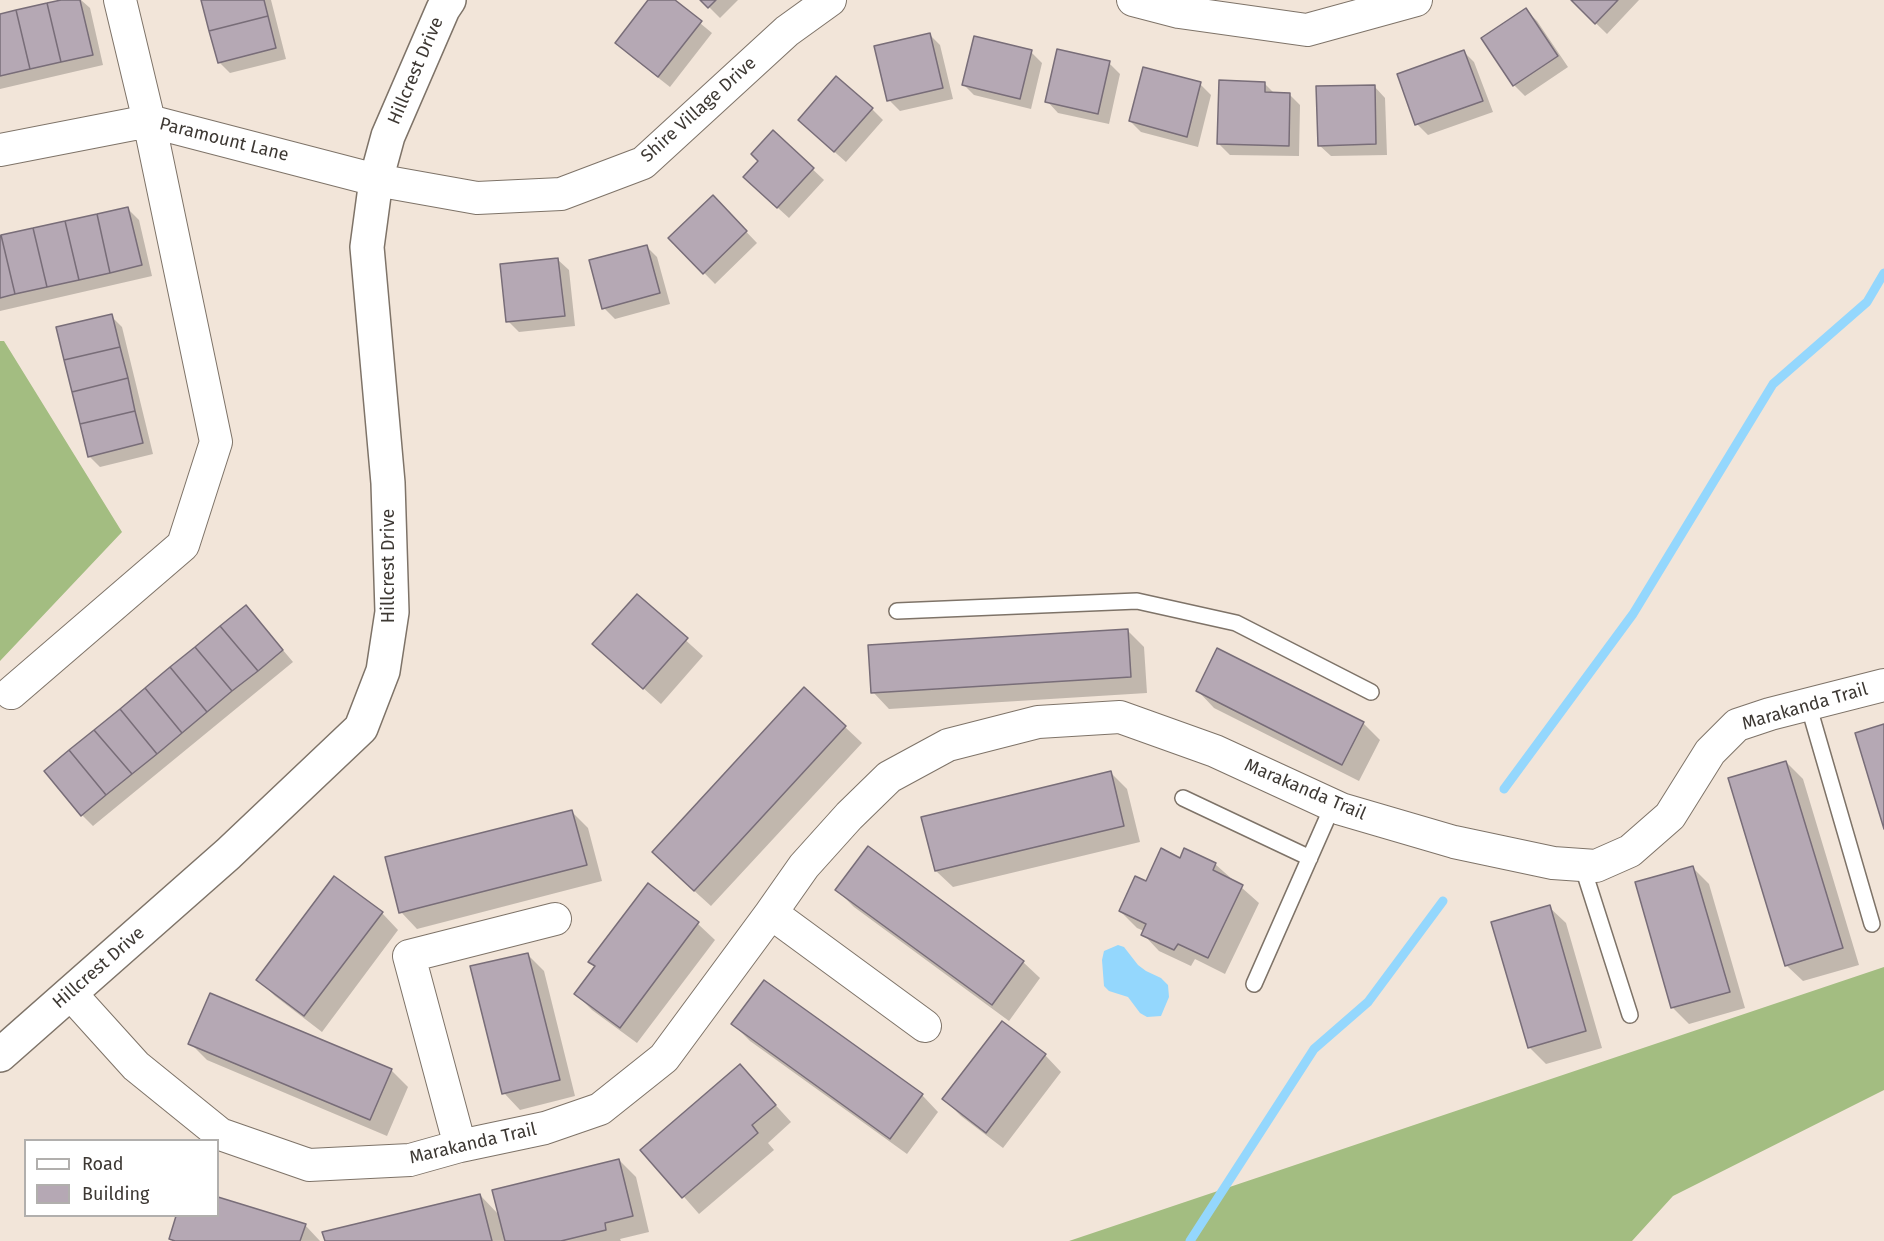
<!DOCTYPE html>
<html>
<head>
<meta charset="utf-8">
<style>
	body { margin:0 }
	#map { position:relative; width:1884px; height:1241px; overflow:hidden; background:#f2e5d9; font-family:"Fira Sans",sans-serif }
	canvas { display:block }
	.legend { position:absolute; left:24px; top:1139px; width:195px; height:78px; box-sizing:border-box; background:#fff; border:2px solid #b1afad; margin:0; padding:8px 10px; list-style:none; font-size:18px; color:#3d3833 }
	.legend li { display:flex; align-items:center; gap:12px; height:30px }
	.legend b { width:30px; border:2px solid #b1afad }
</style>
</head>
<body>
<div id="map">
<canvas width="1884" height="1241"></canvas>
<ul class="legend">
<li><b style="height:8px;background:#fff"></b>Road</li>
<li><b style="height:16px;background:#b5a8b4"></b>Building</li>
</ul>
</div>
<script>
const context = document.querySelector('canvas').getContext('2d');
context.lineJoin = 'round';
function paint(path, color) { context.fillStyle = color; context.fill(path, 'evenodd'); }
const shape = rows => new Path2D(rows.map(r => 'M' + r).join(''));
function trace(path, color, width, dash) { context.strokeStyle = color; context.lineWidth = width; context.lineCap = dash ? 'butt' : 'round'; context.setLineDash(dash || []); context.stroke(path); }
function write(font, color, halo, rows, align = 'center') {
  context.font = font + ' "Fira Sans",sans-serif'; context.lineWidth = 4.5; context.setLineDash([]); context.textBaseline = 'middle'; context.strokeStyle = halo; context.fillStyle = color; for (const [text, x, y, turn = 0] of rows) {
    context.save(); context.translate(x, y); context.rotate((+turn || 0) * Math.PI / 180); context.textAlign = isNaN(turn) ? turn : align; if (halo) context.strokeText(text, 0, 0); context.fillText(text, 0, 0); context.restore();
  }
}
const forest = shape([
	[0,341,4,341,122,532,0,661],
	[1884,967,1884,1090,1673,1196,1632,1241,1069,1241]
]);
const water = shape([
	[1118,945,1124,947,1138,965,1146,971,1161,978,1168,985,1169,997,1161,1016,1147,1017,1140,1013,1128,997,1109,991,1104,986,1102,960,1104,951]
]);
const shadow = shape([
	[67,0,81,0,90,8,103,65,0,89,0,15],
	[203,0,271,0,286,59,230,73,219,62],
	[650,0,672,0,712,33,670,87,628,54,617,43],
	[702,0,738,0,720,18],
	[1572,0,1639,0,1607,34],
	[1526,10,1537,21,1568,67,1525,96,1514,85],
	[929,34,940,45,953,99,900,111,889,100],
	[1463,51,1474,62,1493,112,1428,135,1417,124],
	[1031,52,1042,63,1031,109,974,95,963,84],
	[1109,63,1120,74,1109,124,1058,113,1047,101],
	[1264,83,1275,94,1289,94,1300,105,1299,156,1230,155,1219,144],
	[1200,84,1211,95,1198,147,1141,132,1130,121],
	[1374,86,1385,98,1387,155,1331,156,1319,145],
	[872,109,883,120,846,162,811,131],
	[773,132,824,180,789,218,756,188,759,161],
	[713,197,757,243,715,284,670,238],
	[128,209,139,220,152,276,0,311,0,237],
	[646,246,657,257,670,304,615,319,604,308],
	[557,259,569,270,575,326,519,332,508,321],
	[111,316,122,327,153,454,100,467,89,456],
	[637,596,703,656,661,704,594,644],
	[256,618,293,662,93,826,82,815],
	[1128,631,1144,647,1147,693,889,709,873,692],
	[1198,691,1363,723,1380,740,1359,781,1214,708],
	[845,727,862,743,711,906,670,869],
	[1786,762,1803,779,1859,965,1803,981,1786,965],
	[1110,772,1127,789,1140,842,953,887,936,871],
	[571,811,588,828,602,881,417,929,401,912],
	[868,848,1023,962,1040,978,1009,1021,854,907,837,890],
	[1185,850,1215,864,1259,903,1225,974,1195,959,1191,966,1159,951,1143,934,1144,931,1137,928,1120,911,1147,883,1180,860],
	[1692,867,1709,884,1745,1008,1689,1024,1673,1008,1637,883],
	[648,885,698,924,715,940,637,1043,592,1010,576,994,596,967,590,962],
	[1549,907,1566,923,1602,1048,1546,1064,1529,1047],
	[382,913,398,930,322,1032,275,996,258,980],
	[527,954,544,971,575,1096,520,1110,504,1093],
	[733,1024,922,1095,938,1112,907,1154,750,1041],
	[190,1043,391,1070,408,1087,387,1136,207,1060],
	[1045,1055,1061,1072,1003,1148,961,1116,944,1099],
	[740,1066,791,1122,768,1143,774,1150,699,1214,643,1150],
	[619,1160,636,1177,649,1232,620,1239,621,1241,326,1241,480,1195,500,1216],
	[218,1199,305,1225,320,1241,173,1241,171,1239,178,1216,218,1216]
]);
const stream = shape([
	[1504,789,1633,614,1773,384,1867,302,1884,273],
	[1190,1241,1314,1049,1368,1002,1443,901]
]);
const building = shape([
	[61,0,80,0,93,55,61,62,47,3,61,0],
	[201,0,264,0,268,16,209,31,201,0],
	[648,0,675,0,702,21,658,77,615,43,648,0],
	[700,0,716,0,708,8,700,0],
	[1571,0,1618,0,1595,24,1571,0],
	[47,3,61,62,30,69,16,10,47,3],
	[1526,8,1558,56,1513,86,1481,38,1526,8],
	[16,10,30,69,0,76,0,14,16,10],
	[268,16,276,48,218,63,209,31,268,16],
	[930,33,943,88,887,101,874,46,930,33],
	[974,36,1032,50,1020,99,962,85,974,36],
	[1057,49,1110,61,1098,114,1045,102,1057,49],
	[1464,50,1483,101,1415,125,1397,74,1464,50],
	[1143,67,1201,82,1187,137,1129,121,1143,67],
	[836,76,873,108,834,152,798,120,836,76],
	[1219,80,1265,82,1265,92,1290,93,1289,146,1217,144,1219,80],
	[1375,85,1376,144,1318,146,1316,86,1375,85],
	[773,130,814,168,777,208,743,177,758,161,751,154,773,130],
	[713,195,747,231,703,274,668,238,713,195],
	[128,207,142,265,110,273,97,214,128,207],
	[97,214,110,273,79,280,65,221,97,214],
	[65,221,79,280,47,287,33,228,65,221],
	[33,228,47,287,15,294,1,235,33,228],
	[1,235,15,294,0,298,0,236,1,235],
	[647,245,660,293,602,309,589,260,647,245],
	[558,258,565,316,506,322,500,264,558,258],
	[112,314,120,347,64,360,56,327,112,314],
	[120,347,128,378,72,392,64,360,120,347],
	[128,378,135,411,80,424,72,392,128,378],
	[135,411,143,443,88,457,80,424,135,411],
	[637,594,688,638,643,689,592,644,637,594],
	[246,605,283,650,258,671,220,626,246,605],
	[220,626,258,671,232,691,195,647,220,626],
	[1128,629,1131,677,871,693,868,645,1128,629],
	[195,647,232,691,207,712,170,667,195,647],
	[1217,648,1364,722,1342,765,1196,691,1217,648],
	[170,667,207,712,182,733,145,688,170,667],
	[804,687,846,726,694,891,652,852,804,687],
	[145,688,182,733,157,754,120,709,145,688],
	[120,709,157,754,132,774,94,730,120,709],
	[1884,724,1884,829,1855,733,1884,724],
	[94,730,132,774,106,795,69,750,94,730],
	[69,750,106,795,81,816,44,771,69,750],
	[1786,761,1843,948,1785,966,1728,778,1786,761],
	[1111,771,1124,826,935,871,921,817,1111,771],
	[572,810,587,865,399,913,385,857,572,810],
	[868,846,1024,961,992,1005,835,890,868,846],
	[1161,848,1180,858,1184,848,1216,863,1213,870,1243,885,1208,958,1178,944,1174,950,1141,935,1146,924,1119,911,1135,876,1146,881,1161,848],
	[1693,866,1730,992,1671,1008,1635,882,1693,866],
	[334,876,383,912,304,1016,256,980,334,876],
	[648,883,699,922,620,1028,574,994,595,966,588,962,648,883],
	[1550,905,1586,1031,1528,1048,1491,922,1550,905],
	[528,953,560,1080,502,1094,470,966,528,953],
	[764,980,923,1094,890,1139,731,1024,764,980],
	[210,993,392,1069,370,1120,188,1044,210,993],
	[1002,1021,1046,1054,986,1133,942,1099,1002,1021],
	[740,1064,776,1105,752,1125,758,1133,682,1198,640,1150,740,1064],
	[619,1159,633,1216,605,1223,606,1230,561,1241,505,1241,492,1190,619,1159],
	[480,1194,492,1241,325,1241,322,1232,480,1194],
	[218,1197,306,1224,300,1241,175,1241,169,1239,176,1216,218,1216,218,1197]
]);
const lane = shape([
	[897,611,1137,601,1236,623,1371,692],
	[1808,704,1872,924],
	[1183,798,1310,858],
	[1582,865,1630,1015],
	[1254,984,1333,805]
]);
const street = shape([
	[1133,0,1179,12,1307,30,1416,0],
	[0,150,149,121,376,180,477,198,561,194,643,163,787,31,830,0],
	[11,693,183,545,216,442,149,121,120,0],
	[771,913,804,866,849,816,889,777,948,745,1038,722,1120,717,1215,751,1341,809,1454,842,1553,863,1596,866,1630,851,1670,816,1710,752,1737,725,1770,714,1884,685],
	[70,993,136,1066,220,1134,309,1165,410,1160,460,1146,545,1128,600,1109,664,1058,771,913,925,1026],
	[460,1146,409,956,555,919]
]);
const secondary = shape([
	[0,1055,228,854,361,728,383,671,392,612,388,483,367,247,376,180,388,136,443,9,449,0]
]);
const streetNames = [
	["Hillcrest Drive",416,71,-67],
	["Shire Village Drive",699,110,-42],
	["Paramount Lane",224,140,14],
	["Hillcrest Drive",389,566,-90],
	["Marakanda Trail",1805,707,-16],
	["Marakanda Trail",1305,790,23],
	["Hillcrest Drive",99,968,-41],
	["Marakanda Trail",473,1144,-13]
];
paint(forest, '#a3bd81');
paint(water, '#94d7fd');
paint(shadow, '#0003');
trace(stream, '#94d7fd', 9);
paint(building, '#b5a8b4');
trace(building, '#786d78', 1.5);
trace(lane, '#7e7368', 18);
trace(street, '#7e7368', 34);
trace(secondary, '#7e7368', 36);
trace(lane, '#fff', 15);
trace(street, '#fff', 32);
trace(secondary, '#fff', 33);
write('18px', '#3d3833', '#fff', streetNames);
</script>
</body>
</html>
